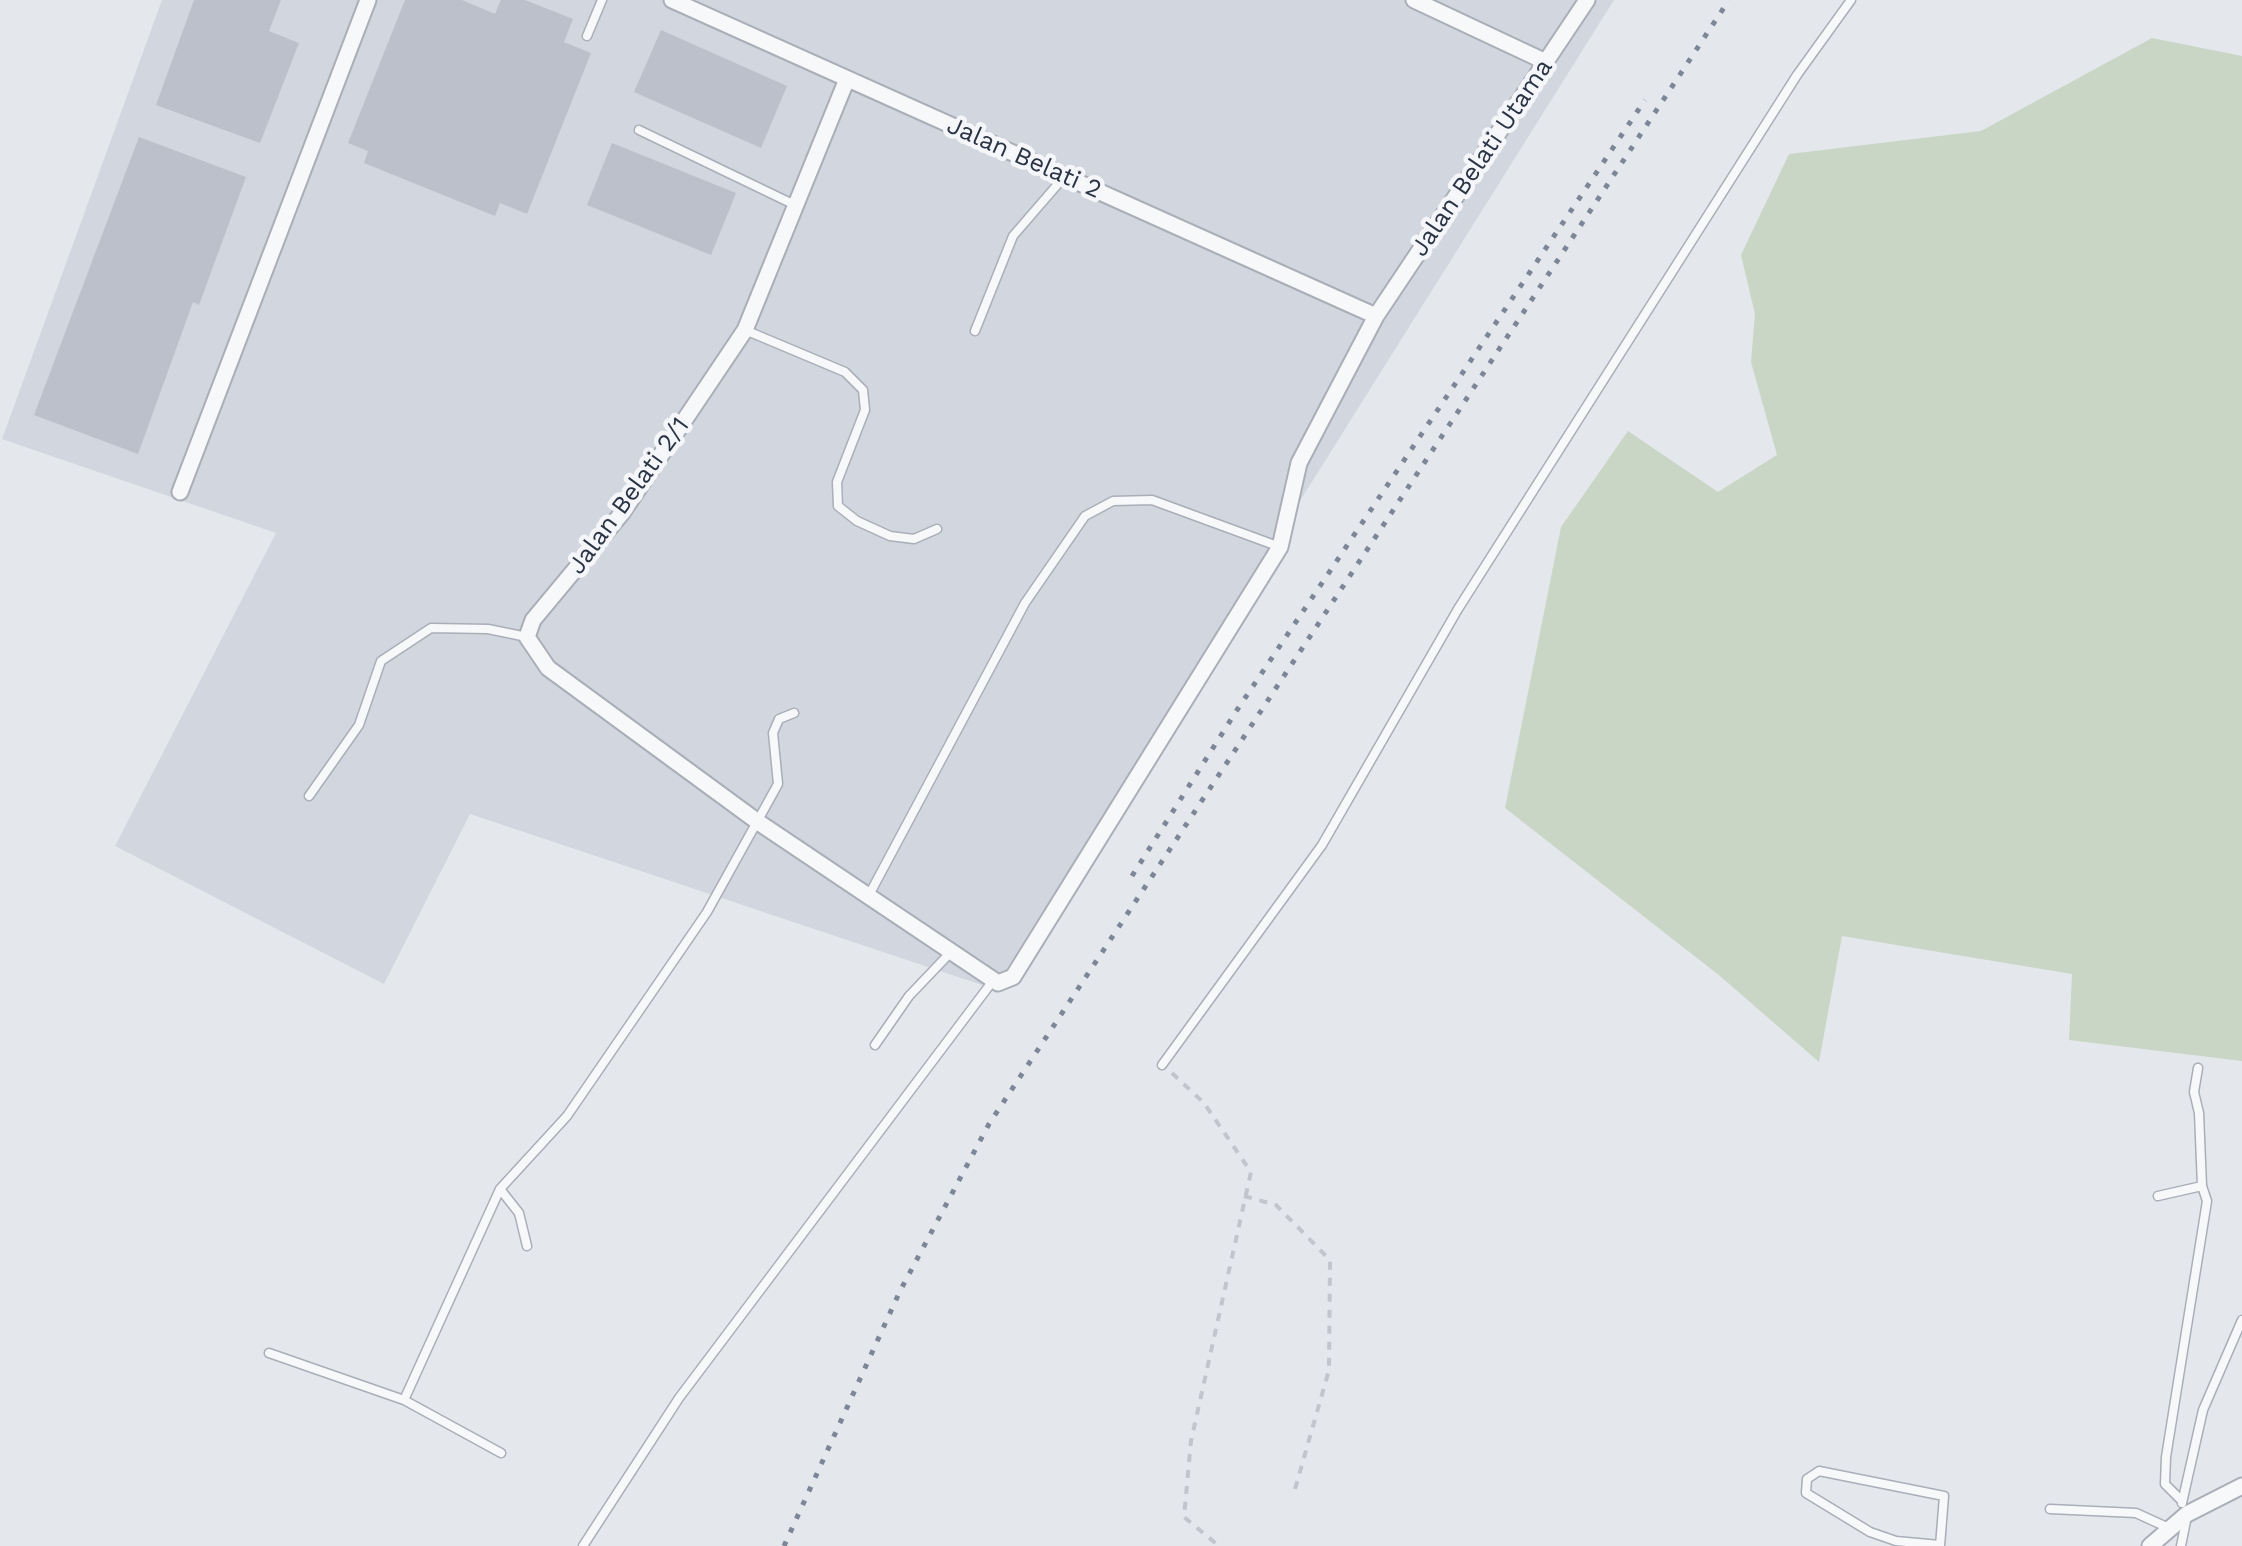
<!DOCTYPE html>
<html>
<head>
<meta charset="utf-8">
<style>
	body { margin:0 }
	canvas { display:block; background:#e4e7ec }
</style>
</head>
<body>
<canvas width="2242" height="1546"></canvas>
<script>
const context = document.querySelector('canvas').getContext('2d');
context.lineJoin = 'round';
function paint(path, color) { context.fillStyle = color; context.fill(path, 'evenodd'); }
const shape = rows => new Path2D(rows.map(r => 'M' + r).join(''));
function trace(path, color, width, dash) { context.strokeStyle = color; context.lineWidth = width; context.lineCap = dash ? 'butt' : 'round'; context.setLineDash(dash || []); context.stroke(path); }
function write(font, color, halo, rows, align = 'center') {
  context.font = font + ' "Work Sans",sans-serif'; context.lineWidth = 9; context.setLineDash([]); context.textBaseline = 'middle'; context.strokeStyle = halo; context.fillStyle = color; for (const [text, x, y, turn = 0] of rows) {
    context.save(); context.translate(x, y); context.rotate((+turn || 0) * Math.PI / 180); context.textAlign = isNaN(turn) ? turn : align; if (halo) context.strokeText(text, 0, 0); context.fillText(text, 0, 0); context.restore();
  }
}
const built = shape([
	[162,0,1614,0,994,989,470,814,384,984,115,846,276,533,2,439]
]);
const green = shape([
	[2152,38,2242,56,2242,1061,2069,1040,2072,974,1842,936,1819,1062,1720,976,1505,808,1561,527,1628,431,1718,492,1777,455,1751,362,1755,314,1741,255,1789,154,1981,131]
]);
const building = shape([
	[194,0,281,0,269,31,299,43,260,143,156,105],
	[405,0,462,0,495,14,501,0,525,0,573,19,564,42,591,53,527,214,500,203,495,216,364,163,368,151,348,143],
	[661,30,787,86,761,148,634,92],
	[139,137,246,177,199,305,193,302,138,454,34,415],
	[612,143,736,193,711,255,587,205]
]);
const path = shape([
	[1172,1073,1204,1103,1251,1172,1191,1441,1184,1517,1219,1546],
	[1244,1196,1276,1205,1330,1260,1329,1370,1293,1496]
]);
const lane = shape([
	[587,36,602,0],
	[639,130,797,206],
	[745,330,845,372,863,390,865,410,837,482,838,506,857,521,890,536,914,539,937,529],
	[975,331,1013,236,1064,177],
	[309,796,359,725,381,661,431,628,488,629,527,637],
	[869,895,1025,603,1085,516,1113,501,1152,500,1280,547],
	[875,1045,909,996,951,952],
	[1162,1065,1322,845,1458,609,1797,75,1851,0],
	[2198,1068,2194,1092,2199,1113,2202,1186],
	[500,1189,519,1213,527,1246],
	[2158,1196,2202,1186,2207,1201,2166,1457,2165,1484,2182,1501],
	[269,1353,404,1400,501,1453],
	[404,1400,500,1189,567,1116,707,912,778,784,773,733,779,719,794,713],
	[2182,1503,2203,1410,2242,1320],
	[2050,1509,2136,1513,2171,1529],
	[583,1546,679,1398,992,982],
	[1940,1546,1944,1496,1819,1471,1807,1479,1806,1493,1870,1532,1896,1541,1940,1545],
	[2181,1546,2187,1516]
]);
const street = shape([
	[672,0,1376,316],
	[1414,0,1546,62],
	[847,79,745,330,622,513,533,620,527,637,548,668,758,822,998,983,1013,977,1280,547,1299,463,1376,316,1587,0],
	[180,492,368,0],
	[2150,1546,2187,1514,2242,1486]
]);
const rail = shape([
	[1132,876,1237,710,1645,100],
	[784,1546,900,1291,989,1124,1729,0]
]);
const streetNames = [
	["Jalan Belati 2",1024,158,24],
	["Jalan Belati Utama",1482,158,-56],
	["Jalan Belati 2/1",629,496,-54]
];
paint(built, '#d2d6de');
paint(green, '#c9d6c5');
paint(building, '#bbc0ca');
trace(lane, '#a9aeb7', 11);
trace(street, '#a9aeb7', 19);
trace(path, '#c2c5cb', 4, [8, 8]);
trace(lane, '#f7f8fa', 8);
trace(street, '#f7f8fa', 15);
trace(rail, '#7d8696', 5, [5, 10]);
write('25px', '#2b3445', '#f4f6f9', streetNames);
</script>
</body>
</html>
